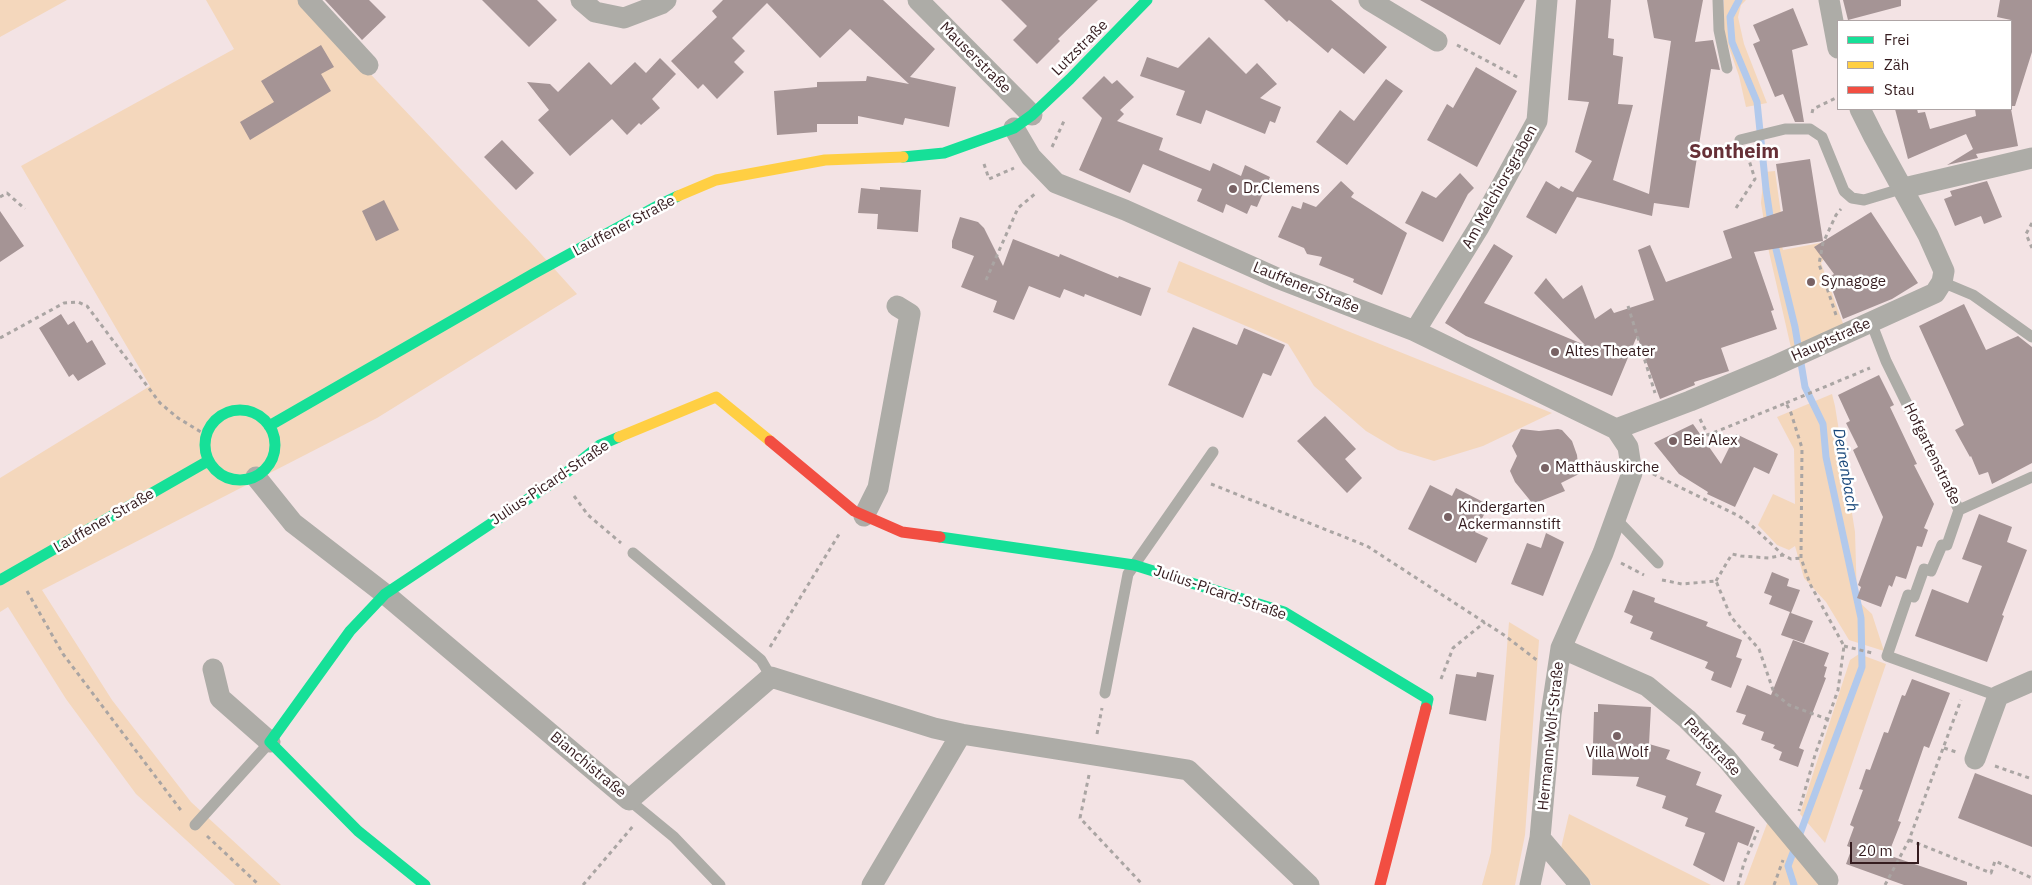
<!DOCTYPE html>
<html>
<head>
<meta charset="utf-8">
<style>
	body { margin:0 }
	#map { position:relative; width:2032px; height:885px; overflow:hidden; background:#f3e3e4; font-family:"IBM Plex Sans",sans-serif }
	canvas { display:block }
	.legend { position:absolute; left:1837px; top:20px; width:175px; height:90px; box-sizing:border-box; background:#fff; border:1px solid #aea4a5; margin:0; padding:6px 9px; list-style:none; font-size:15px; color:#351c1f }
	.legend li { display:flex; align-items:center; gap:10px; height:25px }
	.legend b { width:25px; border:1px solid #aea4a5 }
	.scale { position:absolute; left:1850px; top:842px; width:69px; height:22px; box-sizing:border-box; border:2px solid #351c1f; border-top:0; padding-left:6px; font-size:15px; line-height:18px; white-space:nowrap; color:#351c1f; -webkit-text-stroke:4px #fff; paint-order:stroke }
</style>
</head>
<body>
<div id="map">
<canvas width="2032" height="885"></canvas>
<ul class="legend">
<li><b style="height:6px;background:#16e098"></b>Frei</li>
<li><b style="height:6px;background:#ffcf43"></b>Zäh</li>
<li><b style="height:6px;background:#f24e42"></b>Stau</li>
</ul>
<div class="scale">20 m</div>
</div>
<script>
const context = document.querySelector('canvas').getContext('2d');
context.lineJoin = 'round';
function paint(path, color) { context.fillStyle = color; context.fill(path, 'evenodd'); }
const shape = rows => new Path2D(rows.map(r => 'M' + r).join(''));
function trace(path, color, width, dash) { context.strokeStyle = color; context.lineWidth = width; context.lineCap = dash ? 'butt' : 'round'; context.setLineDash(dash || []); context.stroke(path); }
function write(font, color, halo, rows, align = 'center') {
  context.font = font + ' "IBM Plex Sans",sans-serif'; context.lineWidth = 5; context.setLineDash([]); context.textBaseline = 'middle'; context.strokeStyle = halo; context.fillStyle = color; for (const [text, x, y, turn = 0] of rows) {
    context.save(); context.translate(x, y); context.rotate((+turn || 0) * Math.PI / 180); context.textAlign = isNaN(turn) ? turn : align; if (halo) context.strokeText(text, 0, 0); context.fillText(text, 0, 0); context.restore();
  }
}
const green = shape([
	[0,0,67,0,0,37],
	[206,0,300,0,531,243,577,294,377,418,42,590,112,700,191,802,281,885,235,885,136,794,66,699,8,607,0,612,0,478,150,386,21,166,234,49],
	[1724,0,1746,0,1741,5,1738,17,1744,44,1767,103,1746,107,1739,76,1724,33],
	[1775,171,1781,214,1775,216,1783,250,1825,242,1824,259,1821,263,1845,329,1792,352,1769,252,1761,203,1764,172],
	[1179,261,1345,330,1552,413,1483,446,1434,461,1398,450,1366,431,1314,386,1288,344,1167,292],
	[1832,394,1835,406,1855,532,1857,600,1872,614,1884,651,1849,640,1826,602,1804,578,1795,546,1789,550,1777,545,1758,525,1773,494,1795,504,1794,449,1777,417],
	[1509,622,1539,640,1525,835,1515,885,1482,885,1491,852],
	[1859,654,1886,664,1825,843,1800,814,1850,660],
	[1569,814,1711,885,1592,885,1561,848],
	[1768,821,1820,885,1744,885]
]);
const stream = shape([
	[1739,0,1730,17,1732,42,1757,102,1766,189,1771,223],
	[1774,241,1795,327,1805,387,1823,424,1826,457,1861,618,1862,667,1788,866,1794,885]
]);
const building = shape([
	[325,0,369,0,386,17,362,40],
	[482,0,537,0,557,20,529,47],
	[723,0,883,0,935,49,910,77,956,87,949,127,905,118,903,125,858,116,858,124,817,124,817,132,777,135,774,91,817,87,817,82,866,81,867,76,909,84,850,29,820,58,767,3,732,38,745,51,734,62,744,72,717,99,703,84,698,89,671,61,717,17,712,11],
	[1001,0,1098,0,1058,39,1060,41,1037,64,1013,40,1027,26],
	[1264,0,1331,0,1387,47,1364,74,1332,48,1328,53,1289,20,1287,22],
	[1420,0,1525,0,1500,45],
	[1576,0,1611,0,1608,38,1614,39,1613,55,1623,57,1618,104,1633,105,1613,180,1649,194,1671,41,1654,38,1647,0,1703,0,1695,42,1713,40,1720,70,1711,69,1689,208,1654,203,1652,216,1577,197,1556,234,1526,217,1546,181,1559,189,1561,186,1573,192,1592,161,1575,152,1589,102,1568,100],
	[1843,0,1901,0,1901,6,1848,20],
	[2000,0,2032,0,2032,52,2015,106,2011,106,2011,20,1997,17],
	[1793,8,1808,45,1792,50,1804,122,1795,122,1783,94,1775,97,1753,44,1760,41,1753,25],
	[1209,37,1246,74,1257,63,1277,84,1260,98,1281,107,1275,123,1270,121,1265,134,1206,110,1201,124,1176,115,1185,91,1140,76,1147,57,1178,68],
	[321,45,334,67,321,74,331,91,250,140,240,122,274,102,261,81],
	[660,58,676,74,652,99,660,108,641,125,639,123,627,135,612,119,570,156,538,120,549,110,527,82,550,84,558,92,589,62,611,85,635,62,646,73],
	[1476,67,1517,91,1477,167,1427,140,1447,104,1453,108],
	[1104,76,1112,84,1117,80,1134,97,1120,110,1124,114,1117,121,1163,138,1159,150,1210,171,1213,163,1241,176,1245,165,1270,177,1257,207,1251,205,1247,214,1226,204,1223,213,1197,201,1202,189,1143,164,1130,193,1079,170,1102,118,1082,98],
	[1386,79,1403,91,1347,165,1316,142,1340,110,1354,121],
	[1895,109,1917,109,1918,113,1925,112,1930,129,1976,116,1975,109,2011,109,2018,146,1976,154,1978,158,1947,165,1973,149,1966,134,1908,159],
	[502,140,534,173,516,190,484,157],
	[1810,159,1823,241,1754,252,1774,310,1771,311,1777,329,1721,348,1729,371,1694,382,1695,385,1660,399,1637,336,1612,396,1466,336,1445,323,1494,244,1513,256,1484,303,1585,345,1534,293,1546,278,1563,299,1582,285,1595,319,1611,308,1614,313,1654,300,1638,250,1650,245,1666,282,1732,258,1723,231,1783,211,1776,164],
	[1460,173,1474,188,1468,194,1443,242,1405,223,1422,191,1436,198],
	[1341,181,1354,193,1351,197,1407,233,1382,295,1353,282,1354,279,1319,265,1322,257,1307,254,1304,248,1278,237,1292,206,1301,209,1303,202,1316,207],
	[1987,181,2002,217,1984,224,1981,216,1955,226,1944,199,1952,196,1950,191],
	[880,187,921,190,918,232,877,229,878,214,858,213,861,188,880,190],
	[384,200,399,230,376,241,362,211],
	[0,211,24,246,0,262],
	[1871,212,1918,283,1892,299,1843,319,1828,278,1834,274,1814,247],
	[960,217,978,222,984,228,1003,266,1013,239,1059,257,1060,254,1118,278,1119,276,1151,288,1141,316,1085,294,1084,297,1064,289,1060,298,1029,286,1014,320,993,312,997,301,961,287,974,256,952,248,952,241],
	[1964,304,1986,350,2018,336,2032,347,2032,463,1992,484,1988,472,1979,475,1971,456,1970,457,1955,430,1964,425,1919,326],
	[61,314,68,325,74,321,87,343,92,340,106,364,78,381,73,374,69,377,39,328],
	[1193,327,1237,345,1244,328,1285,345,1271,376,1263,373,1243,418,1168,385],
	[1879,375,1894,405,1890,407,1917,464,1914,465,1934,504,1924,528,1928,530,1922,547,1917,546,1906,579,1896,576,1892,587,1889,585,1881,607,1857,598,1861,587,1858,585,1883,517,1853,450,1858,447,1846,423,1850,421,1838,395],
	[1325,416,1356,449,1345,459,1362,478,1347,493,1297,441],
	[1693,424,1721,464,1736,434,1778,454,1769,474,1754,467,1735,507,1707,494,1708,492,1679,474,1654,443],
	[1521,429,1539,431,1558,429,1562,430,1572,441,1577,455,1579,474,1561,483,1565,491,1533,504,1515,482,1510,471,1517,456,1512,446],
	[1430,485,1452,496,1456,488,1489,505,1475,532,1488,538,1476,563,1408,529],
	[1979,514,2012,527,2007,542,2027,550,2002,615,2004,616,1987,662,1915,636,1932,589,1968,603,1982,566,1962,559],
	[1546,533,1564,542,1543,596,1511,584,1527,543,1541,548],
	[1772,572,1789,579,1787,586,1800,590,1791,613,1813,621,1804,643,1781,635,1790,612,1769,604,1772,596,1764,593],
	[1633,590,1655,598,1654,602,1708,622,1706,626,1742,640,1736,657,1742,659,1731,688,1711,680,1714,672,1705,668,1708,662,1650,639,1653,632,1630,623,1633,616,1624,612],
	[1793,640,1829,653,1824,666,1827,667,1824,677,1826,678,1799,748,1804,750,1798,767,1779,760,1782,752,1773,748,1775,745,1761,740,1764,732,1742,724,1746,715,1736,712,1747,685,1771,695],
	[1477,672,1494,675,1486,721,1449,714,1456,674,1476,677],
	[1912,679,1950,693,1929,748,1924,746,1898,821,1901,822,1888,855,1967,882,1967,885,1904,885,1846,864,1852,848,1847,846,1854,827,1850,825,1863,790,1859,789,1866,769,1870,770,1884,732,1888,733,1902,695,1905,696],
	[1598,704,1651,707,1649,744,1670,750,1666,759,1701,772,1696,785,1722,795,1715,812,1755,827,1748,846,1738,842,1724,882,1693,865,1705,833,1685,826,1688,818,1662,808,1666,796,1636,786,1639,777,1592,775,1594,712,1598,712],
	[1975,773,2032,795,2032,847,1958,818]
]);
const path = shape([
	[1457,45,1519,78],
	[1812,113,1813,109,1838,97],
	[1052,147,1064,121],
	[984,164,989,179,1014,168],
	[0,197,7,193,25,209],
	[1736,208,1755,179,1747,154],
	[2032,223,2026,234,2032,248],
	[986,280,1018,208,1036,193],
	[1628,306,1655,393],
	[1836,315,1819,264,1823,243,1836,215,1841,209],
	[0,338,64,303,78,302,87,306,160,403,178,418,206,435],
	[1786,403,1870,368],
	[1700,419,1708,435,1786,403,1791,413,1802,448,1801,558,1810,584,1844,646,1838,690,1815,755,1799,811],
	[1653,474,1739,516,1750,524,1783,555,1791,559,1801,558],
	[1211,484,1367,546,1504,635,1538,661],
	[574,496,588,515,621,543],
	[1621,563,1644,575],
	[1662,580,1682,584,1716,581,1731,617,1759,649,1774,693,1789,705,1827,719],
	[1716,581,1732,554,1741,556,1769,558,1783,555],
	[27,591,63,654,183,813],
	[1844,646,1872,653],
	[770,647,841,531],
	[1441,679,1453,648,1485,622],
	[1097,734,1102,708],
	[1944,748,1956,752],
	[1995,766,2032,779],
	[1089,775,1080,818,1143,885],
	[207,836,259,885],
	[1909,840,1991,873,1995,861,2032,878],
	[583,885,634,825],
	[1738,885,1744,863,1758,830],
	[1774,885,1783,860],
	[1885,885,1909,840,1961,700]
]);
const lane = shape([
	[1718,0,1719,30,1727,68],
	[1740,140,1785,129,1810,129,1822,137,1844,191,1852,198,1864,200,1904,188],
	[1942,282,1973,295,2032,337],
	[1871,322,1886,361,1959,510,1947,545,1942,545,1931,571,1924,569,1914,597,1908,595,1887,656,1998,696],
	[1959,510,2032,477],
	[1616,519,1658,563],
	[633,553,761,660,771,677],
	[1105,693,1128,574,1213,452],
	[629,800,674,837,720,885],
	[195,825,270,742]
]);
const street = shape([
	[308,0,368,65],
	[581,0,595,12,624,18,661,4,666,0],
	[918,0,1032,115],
	[1369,0,1437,41],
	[1829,0,1838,48],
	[1014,128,1031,157,1056,183,1125,210,1277,278,1415,331,1616,429],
	[1904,188,2032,158],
	[1415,331,1479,227,1537,121,1547,0],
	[1616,429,1690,401,1772,367,1935,293,1942,282,1944,271,1928,235,1874,137,1860,109],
	[256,477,293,523,385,594,629,800,771,677,934,728,961,734,1188,770,1309,885],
	[864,516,878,488,910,314,897,306],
	[1561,648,1647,686,1687,719,1726,758,1768,808],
	[213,669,220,698,270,742],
	[1975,759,1998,696,2032,681],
	[1540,838,1580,885],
	[872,885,961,734],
	[1530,885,1540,838,1551,714,1561,648,1603,553,1632,473,1628,447,1616,429]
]);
const fast = shape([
	[903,157,944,153,1014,128,1032,115,1070,79,1147,0],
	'205 445a35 35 0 1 1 70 0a35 35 0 1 1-70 0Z',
	[269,426,533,274,659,205,678,196],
	[940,537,1134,565,1284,612,1428,699,1426,708],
	[0,580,208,461],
	[425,885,358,831,270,742,350,631,385,594,561,477,600,445,619,437]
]);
const slow = shape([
	[678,196,716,180,825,160,903,157],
	[619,437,716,397,770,441]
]);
const jam = shape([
	[770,441,854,511,902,532,940,537],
	[1380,885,1426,708]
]);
const streetBridge = shape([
	[1768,808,1828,880]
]);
const markers = [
	[1233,189,5,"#786264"],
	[1811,282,5,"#786264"],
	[1555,352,5,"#786264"],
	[1673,441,5,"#786264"],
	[1545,468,5,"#786264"],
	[1448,517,5,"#786264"],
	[1617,736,5,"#786264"]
];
const streetNames = [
	["Lutzstraße",1080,48,-45],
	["Mauserstraße",975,58,45],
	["Am Melchiorsgraben",1500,187,-61],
	["Lauffener Straße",624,226,-28],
	["Lauffener Straße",1306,288,22],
	["Hauptstraße",1831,340,-24],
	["Hofgartenstraße",1932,454,64],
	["Julius-Picard-Straße",550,483,-34],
	["Lauffener Straße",104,521,-30],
	["Julius-Picard-Straße",1220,593,19],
	["Hermann-Wolf-Straße",1551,736,-84],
	["Parkstraße",1712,747,46],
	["Bianchistraße",588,765,40]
];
const poiNames = [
	["Dr.Clemens",1243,189],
	["Synagoge",1821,282],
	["Altes Theater",1565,352],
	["Bei Alex",1683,441],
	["Matthäuskirche",1555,468],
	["Kindergarten",1458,508],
	["Ackermannstift",1458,525],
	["Villa Wolf",1617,753,"center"]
];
const waterNames = [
	["Deinenbach",1845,470,80]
];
const districtNames = [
	["Sontheim",1734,152]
];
paint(green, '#f4d7bc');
trace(stream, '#b2c9ec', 7);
paint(building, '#a59495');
trace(path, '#aaa5a3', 3, [4, 4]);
trace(lane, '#adaca7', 11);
trace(street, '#adaca7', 21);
trace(fast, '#16e098', 11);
trace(slow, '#ffcf43', 11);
trace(jam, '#f24e42', 11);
trace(streetBridge, '#adaca7', 21);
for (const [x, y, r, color] of markers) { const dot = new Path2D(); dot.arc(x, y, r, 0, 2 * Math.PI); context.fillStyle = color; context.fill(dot); trace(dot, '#fff', 2); }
write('15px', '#351c1f', '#fff', streetNames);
write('15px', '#351c1f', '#fff', poiNames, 'left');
write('italic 16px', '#1a487b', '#fff', waterNames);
write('bold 20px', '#663037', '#fff', districtNames);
</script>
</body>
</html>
